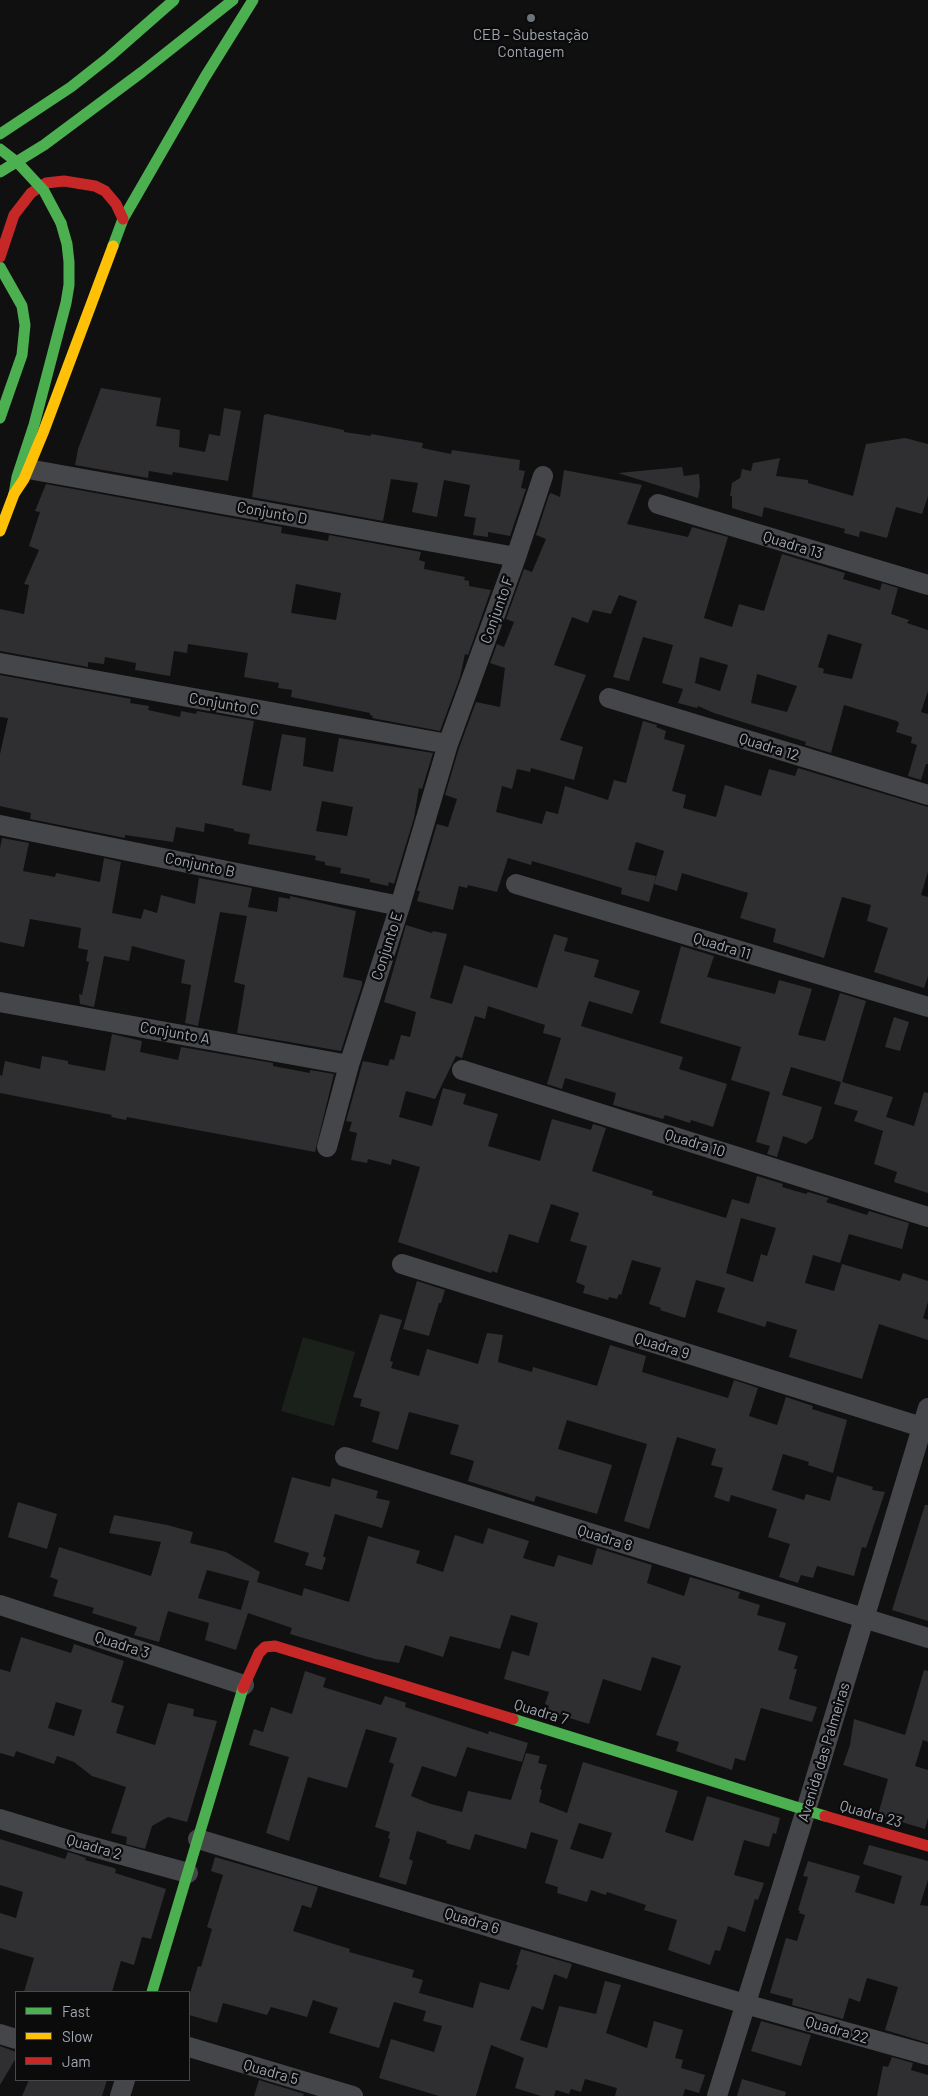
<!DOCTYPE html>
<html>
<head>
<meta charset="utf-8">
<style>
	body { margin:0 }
	#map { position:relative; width:928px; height:2096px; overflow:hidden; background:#101011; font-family:Barlow,sans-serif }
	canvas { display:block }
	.legend { position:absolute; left:15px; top:1991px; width:175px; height:90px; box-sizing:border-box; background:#0b0b0c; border:1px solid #47494e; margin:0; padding:6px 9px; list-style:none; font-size:15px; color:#a1a6b2 }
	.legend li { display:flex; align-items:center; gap:10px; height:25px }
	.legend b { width:25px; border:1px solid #47494e }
</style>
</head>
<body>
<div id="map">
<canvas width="928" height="2096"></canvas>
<ul class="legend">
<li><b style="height:6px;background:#4caf50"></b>Fast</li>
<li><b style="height:6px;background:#ffc107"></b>Slow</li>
<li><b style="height:6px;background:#c62828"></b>Jam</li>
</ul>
</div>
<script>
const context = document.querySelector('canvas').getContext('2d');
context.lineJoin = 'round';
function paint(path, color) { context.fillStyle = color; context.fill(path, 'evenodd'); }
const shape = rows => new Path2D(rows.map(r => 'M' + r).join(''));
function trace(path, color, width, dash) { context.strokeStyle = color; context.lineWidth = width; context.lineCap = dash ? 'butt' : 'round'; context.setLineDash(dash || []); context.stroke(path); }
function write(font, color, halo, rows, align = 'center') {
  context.font = font + ' Barlow,sans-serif'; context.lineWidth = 4.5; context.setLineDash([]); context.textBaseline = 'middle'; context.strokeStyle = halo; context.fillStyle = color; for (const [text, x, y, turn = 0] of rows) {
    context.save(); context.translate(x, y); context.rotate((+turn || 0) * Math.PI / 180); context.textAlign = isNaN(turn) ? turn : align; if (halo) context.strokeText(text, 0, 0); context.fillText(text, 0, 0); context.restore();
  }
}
const green = shape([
	[303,1337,355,1352,334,1426,281,1411]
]);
const building = shape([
	[101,388,161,398,156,426,180,430,179,447,205,452,209,434,220,436,224,408,241,411,228,481,173,472,172,475,149,471,148,478,75,465,78,449],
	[267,414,344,430,344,432,371,436,371,434,423,443,422,448,451,454,452,450,520,460,519,470,525,471,521,488,526,489,510,536,488,532,488,537,473,535,476,518,464,516,470,485,444,480,437,517,412,512,418,483,391,479,383,521,252,497,264,415],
	[905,438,928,444,928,496,922,514,896,507,887,538,860,531,859,537,844,533,845,529,764,507,762,517,732,508,732,496,730,496,732,483,740,478,742,469,751,471,753,463,780,458,776,476,808,480,808,483,853,496,866,444],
	[682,467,684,476,699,474,700,486,698,498,618,473],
	[564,470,642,485,627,524,688,537,692,527,728,537,704,618,732,627,739,604,764,611,782,554,845,573,843,579,880,590,882,583,898,588,891,614,909,620,907,623,928,630,928,691,921,712,928,714,928,764,926,764,921,780,908,776,917,745,911,743,912,737,896,732,899,723,897,721,844,705,831,753,805,745,806,742,714,713,698,706,697,708,678,703,683,689,662,683,673,645,643,637,629,681,613,677,637,601,619,595,611,614,593,610,588,623,572,617,554,665,586,675,560,740,583,747,574,780,531,768,530,772,517,769,512,789,502,786,496,812,542,824,546,811,558,814,565,786,608,800,614,780,626,783,643,721,657,725,656,727,666,731,664,739,685,745,672,791,686,795,683,808,716,817,725,785,761,796,769,769,795,776,798,768,928,807,928,872,921,895,928,897,928,976,924,988,874,972,888,928,867,921,871,905,842,897,824,958,773,942,776,929,740,918,748,893,682,873,677,891,654,884,664,851,636,842,628,870,656,876,649,902,621,894,622,888,593,879,532,861,531,865,508,858,497,892,468,885,467,888,459,886,453,910,417,901,420,891,417,891,437,824,448,827,457,799,445,795,459,748,476,702,500,707,505,668,490,663,497,644,504,647,514,622,506,619,524,569,532,572,546,539,536,535,549,495,551,493,560,497],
	[828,634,862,644,852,679,823,673,824,669,818,667],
	[700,657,728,665,720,691,695,683],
	[757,674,797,686,787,712,751,703],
	[46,484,282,527,281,533,328,541,329,535,421,552,419,560,425,562,424,569,465,577,464,580,469,581,469,586,491,590,468,655,465,654,460,677,440,731,372,718,373,716,370,715,370,713,291,697,292,690,278,688,279,683,244,677,248,653,188,644,187,653,174,651,170,676,135,670,136,663,105,657,104,664,88,662,88,667,0,651,0,609,24,614,29,585,24,584,39,550,29,546,40,512,35,511],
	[296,584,341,593,336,620,291,613],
	[0,675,131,699,130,703,149,706,148,710,180,717,181,711,196,714,197,711,254,721,242,785,271,791,282,734,306,738,303,766,333,772,339,738,433,753,422,789,419,788,414,818,394,884,389,882,388,886,370,882,370,879,340,873,341,868,325,865,325,862,315,860,316,856,248,844,250,834,234,831,234,829,205,823,204,832,176,827,173,842,125,835,125,838,30,819,31,813,0,806,0,754,8,718,0,717],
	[322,801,353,807,347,836,316,831],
	[2,838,29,843,23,871,55,877,56,873,100,882,104,858,121,862,112,913,141,919,144,909,157,913,161,895,195,904,199,878,252,888,248,907,277,912,279,897,290,899,290,896,356,911,343,977,362,981,362,985,341,1051,237,1033,245,985,234,982,247,916,220,912,198,1026,185,1023,191,985,181,983,185,960,132,946,129,961,104,956,94,1007,80,1004,79,994,82,995,89,962,86,961,88,950,78,948,81,928,30,919,24,947,0,942,0,848],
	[406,925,432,933,433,931,447,934,430,998,452,1004,464,965,537,988,554,934,568,938,564,951,599,960,594,977,640,991,632,1014,589,1001,581,1026,683,1057,679,1069,727,1084,713,1127,691,1120,690,1123,665,1115,663,1119,613,1105,616,1093,565,1078,562,1089,547,1084,561,1038,543,1033,545,1025,488,1006,485,1019,475,1016,462,1058,456,1056,435,1099,406,1091,399,1117,432,1126,443,1088,466,1094,463,1104,498,1114,488,1146,540,1161,552,1119,591,1130,593,1124,606,1128,592,1171,653,1191,652,1195,726,1218,732,1199,749,1204,757,1176,783,1184,782,1187,806,1194,808,1192,829,1198,826,1202,867,1215,869,1211,909,1223,902,1249,849,1234,840,1263,813,1255,805,1283,834,1291,842,1264,900,1281,903,1273,928,1281,928,1302,923,1318,928,1320,928,1340,879,1324,862,1379,789,1357,797,1330,767,1321,765,1327,717,1312,725,1288,696,1280,685,1318,660,1310,661,1308,649,1304,661,1268,632,1260,621,1295,619,1294,617,1299,609,1297,608,1300,583,1293,585,1286,576,1282,587,1246,570,1241,579,1213,551,1204,538,1243,509,1234,497,1273,492,1271,491,1273,398,1242,420,1167,392,1159,391,1165,368,1159,367,1163,351,1160,357,1133,349,1131,352,1122,346,1121,363,1061,388,1066,390,1059,394,1060,401,1035,410,1037,416,1012,384,1002],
	[741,1218,776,1228,767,1256,761,1254,753,1282,726,1273],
	[681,946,714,956,707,977,775,994,779,980,812,989,798,1035,825,1041,840,993,866,1001,842,1082,893,1097,886,1117,914,1126,924,1092,928,1093,928,1193,894,1182,897,1172,874,1164,883,1131,854,1121,858,1111,834,1104,841,1082,791,1067,782,1095,822,1107,813,1138,806,1144,783,1136,777,1157,767,1154,770,1146,756,1142,770,1092,731,1080,741,1047,660,1023],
	[894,1017,909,1022,900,1051,885,1047],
	[112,1034,142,1041,140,1052,178,1060,181,1047,273,1063,273,1066,310,1073,310,1070,334,1074,315,1152,127,1117,126,1120,111,1117,112,1115,0,1093,0,1075,2,1076,5,1061,40,1069,42,1056,68,1061,68,1064,105,1071],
	[417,1281,445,1290,441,1303,439,1303,429,1336,403,1329],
	[380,1314,402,1320,391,1357,390,1361,393,1362,391,1368,419,1376,427,1349,478,1364,487,1333,503,1335,498,1362,532,1372,533,1367,597,1386,610,1345,646,1356,642,1372,728,1398,734,1380,758,1388,749,1416,777,1425,786,1397,813,1406,812,1409,847,1420,833,1473,808,1465,809,1462,783,1454,772,1490,804,1500,806,1494,830,1501,837,1476,873,1487,872,1490,885,1492,866,1548,862,1547,854,1576,817,1566,813,1578,801,1575,798,1583,779,1577,790,1544,768,1537,777,1509,731,1495,729,1502,714,1497,723,1468,711,1465,716,1449,677,1437,649,1529,624,1521,647,1444,567,1420,558,1449,612,1465,597,1514,536,1496,534,1502,468,1481,474,1461,450,1454,459,1425,409,1412,398,1450,372,1442,380,1412,360,1406,362,1399,353,1397],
	[292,1477,330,1487,332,1478,378,1491,376,1498,390,1501,382,1528,335,1514,323,1556,326,1558,322,1570,305,1565,309,1553,274,1542],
	[18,1502,57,1514,47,1549,8,1537],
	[925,1505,928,1505,928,1621,892,1610],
	[114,1515,167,1525,193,1532,190,1543,226,1552,260,1572,257,1582,302,1596,304,1588,349,1602,368,1536,420,1551,416,1563,443,1572,455,1535,483,1544,488,1528,529,1541,523,1558,554,1567,558,1555,592,1565,597,1548,652,1565,647,1583,684,1596,690,1577,740,1592,738,1598,760,1605,757,1615,786,1623,778,1650,798,1656,794,1669,797,1669,789,1699,817,1707,812,1722,761,1708,745,1761,735,1758,732,1770,676,1751,679,1742,656,1735,681,1666,652,1657,641,1691,603,1679,589,1724,547,1711,549,1706,545,1704,549,1692,504,1679,512,1651,529,1656,538,1623,511,1615,500,1649,450,1636,443,1657,405,1645,399,1663,375,1659,290,1634,292,1628,248,1613,236,1650,205,1640,209,1623,168,1611,159,1642,134,1635,137,1627,92,1613,94,1608,53,1596,58,1580,50,1577,59,1547,151,1576,161,1542,109,1533],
	[207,1570,249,1581,241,1610,198,1598],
	[21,1637,71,1653,74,1644,124,1661,111,1702,124,1706,116,1733,155,1745,168,1703,194,1709,193,1716,217,1721,187,1822,168,1817,152,1826,145,1849,126,1844,127,1837,111,1833,126,1787,92,1776,74,1762,57,1756,54,1764,16,1751,14,1757,0,1753,0,1669,10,1672],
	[56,1702,82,1710,74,1736,48,1728],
	[924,1670,928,1671,928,1742,923,1740,915,1766,928,1770,928,1818,925,1829,878,1815,888,1779,843,1765,850,1745,854,1719,905,1735],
	[305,1671,326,1678,323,1687,381,1705,385,1696,404,1702,406,1703,405,1707,488,1734,489,1731,528,1743,522,1762,467,1747,456,1777,422,1766,411,1796,431,1804,462,1812,468,1791,511,1800,526,1753,540,1756,538,1763,547,1765,540,1789,542,1790,539,1802,567,1813,583,1762,678,1791,665,1832,693,1841,707,1796,780,1818,776,1834,773,1833,769,1847,744,1840,734,1875,764,1883,758,1900,755,1899,745,1932,728,1926,720,1951,715,1950,710,1965,668,1950,677,1920,644,1910,646,1905,607,1892,606,1895,591,1890,587,1902,557,1893,558,1887,545,1883,558,1840,531,1832,526,1849,475,1834,470,1850,446,1843,447,1841,417,1831,409,1859,413,1861,406,1885,379,1877,390,1839,388,1838,390,1832,375,1827,394,1764,389,1762,397,1738,366,1729,347,1788,308,1777,289,1841,266,1833,289,1757,249,1745,254,1729,263,1732,271,1707,292,1714],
	[579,1823,612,1833,603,1859,570,1849],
	[0,1839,65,1859,68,1852,75,1854,86,1858,85,1860,114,1868,116,1870,115,1873,166,1889,151,1939,142,1937,134,1965,121,1961,112,1992,24,1992,34,1958,0,1948,0,1913,16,1918,23,1892,0,1885],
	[869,1845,928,1861,928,1880,920,1905,928,1906,928,2043,885,2030,898,1987,867,1978,860,2002,849,1998,843,2019,792,2005,793,1999,770,1993,786,1938,797,1941,805,1915,799,1913,800,1911,798,1910,808,1877,803,1876,808,1861,860,1876,855,1892,894,1904,902,1876,863,1864],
	[215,1857,318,1887,311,1908,302,1905,293,1931,350,1949,349,1952,414,1970,412,1977,423,1980,419,1993,473,2008,480,1982,509,1990,518,1965,516,1965,521,1949,572,1964,567,1979,554,1974,543,2010,532,2006,520,2040,547,2048,559,2006,596,2014,605,1981,621,1985,606,2033,647,2048,654,2021,683,2030,675,2058,683,2060,681,2068,705,2075,699,2093,685,2089,683,2096,615,2096,617,2088,585,2079,581,2092,571,2089,569,2094,556,2090,554,2096,541,2096,515,2088,524,2058,491,2045,476,2096,439,2096,379,2078,391,2039,434,2052,442,2026,423,2021,426,2011,394,2002,379,2048,329,2033,338,2008,313,2000,307,2017,271,2007,267,2015,223,2003,217,2023,189,2015,189,1997,198,1966,201,1967,212,1929,207,1927,223,1875,211,1871],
	[761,2021,811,2035,801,2066,751,2051],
	[0,2046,16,2052,16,2058,0,2085],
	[892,2057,913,2063,911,2070,928,2075,928,2096,877,2096,883,2066,888,2067],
	[742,2079,786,2092,785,2096,737,2096],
	[29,2080,107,2080,102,2096,22,2096],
	[259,2080,304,2094,303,2096,254,2096]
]);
const street = shape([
	[28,469,516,557],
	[658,504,928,585],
	[0,663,448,744],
	[609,698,928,795],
	[0,825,400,906],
	[516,884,928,1007],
	[0,1002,349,1065],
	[462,1070,928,1217],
	[327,1147,349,1065,400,906,448,744,516,557,543,476],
	[402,1264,928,1429],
	[345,1457,928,1638],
	[0,1605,244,1685],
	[0,1819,75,1842,188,1873],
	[198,1839,745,2004,928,2055],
	[0,2034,16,2039],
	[189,2047,353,2096],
	[120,2096,125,2080],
	[717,2096,806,1810,928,1408]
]);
const fast = shape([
	[0,134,71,87,109,57,174,0],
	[0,172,44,145,142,72,233,0],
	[113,246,123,219,205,77,253,0],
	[0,267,22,306,25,325,22,355,0,418],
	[14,494,17,477,34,425,66,303,69,285,69,262,67,244,61,223],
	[513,1719,825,1816],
	[152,1992,243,1688]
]);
const slow = shape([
	[0,531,14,494,24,479,43,433,113,246]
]);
const jam = shape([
	[0,257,14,215,31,193,46,183,64,181,95,186,105,191,116,204,123,219],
	[243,1688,259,1653,265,1647,275,1646,513,1719],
	[825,1816,928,1846]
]);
const fastBridge = shape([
	[0,149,18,163,44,191,61,223]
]);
const markers = [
	[531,18,5,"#6e727a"]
];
const poiNames = [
	["CEB - Subestação",531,35],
	["Contagem",531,52]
];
const streetNames = [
	["Conjunto D",272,513,10],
	["Quadra 13",793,545,17],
	["Conjunto F",497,610,-70],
	["Conjunto C",224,704,10],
	["Quadra 12",769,747,17],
	["Conjunto B",200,865,12],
	["Conjunto E",387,946,-72],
	["Quadra 11",722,946,17],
	["Conjunto A",175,1033,10],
	["Quadra 10",695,1143,17],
	["Quadra 9",662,1346,17],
	["Quadra 8",605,1538,17],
	["Quadra 3",122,1645,18],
	["Quadra 7",541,1712,17],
	["Avenida das Palmeiras",824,1752,-73],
	["Quadra 23",871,1814,16],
	["Quadra 2",94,1847,16],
	["Quadra 6",472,1921,17],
	["Quadra 22",837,2030,16],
	["Quadra 5",271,2072,16]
];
paint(green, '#1a211b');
paint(building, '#2f2f31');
trace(street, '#454649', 20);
trace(fast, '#4caf50', 11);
trace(slow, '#ffc107', 11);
trace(jam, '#c62828', 11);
trace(fastBridge, '#4caf50', 11);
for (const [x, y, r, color] of markers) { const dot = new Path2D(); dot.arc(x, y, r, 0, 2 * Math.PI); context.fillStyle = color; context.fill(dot); trace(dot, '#0b0b0c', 2); }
write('15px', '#a1a6b2', '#0b0b0c', poiNames);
write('15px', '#a1a6b2', '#0b0b0c', streetNames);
</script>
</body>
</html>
